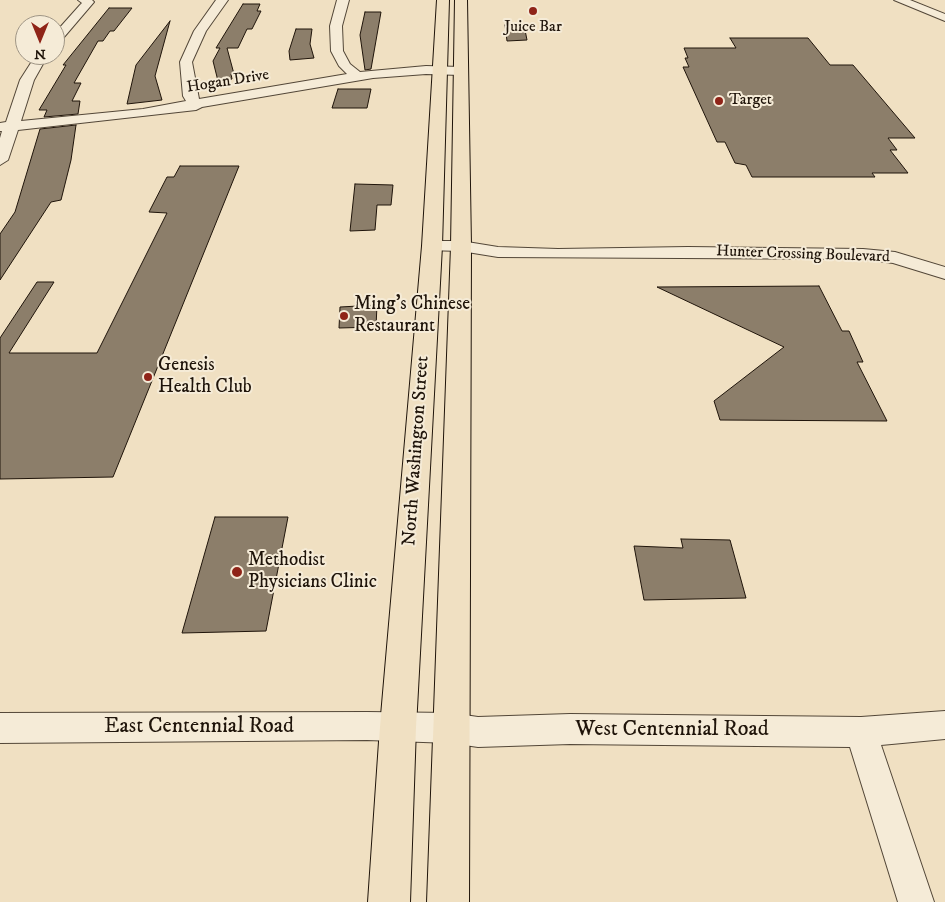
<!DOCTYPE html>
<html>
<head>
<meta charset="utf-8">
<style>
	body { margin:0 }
	#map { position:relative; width:945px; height:902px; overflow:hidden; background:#f0e0c2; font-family:"IM FELL DW Pica",serif }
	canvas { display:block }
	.north { position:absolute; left:15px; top:15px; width:50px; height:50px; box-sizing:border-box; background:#f5ebd7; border:1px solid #9f9585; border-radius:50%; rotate:180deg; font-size:14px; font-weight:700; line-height:20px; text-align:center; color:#1f140a }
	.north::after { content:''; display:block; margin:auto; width:18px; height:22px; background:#8f2418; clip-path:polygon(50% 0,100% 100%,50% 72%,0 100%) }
</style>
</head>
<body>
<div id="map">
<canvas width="945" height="902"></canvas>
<div class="north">N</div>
</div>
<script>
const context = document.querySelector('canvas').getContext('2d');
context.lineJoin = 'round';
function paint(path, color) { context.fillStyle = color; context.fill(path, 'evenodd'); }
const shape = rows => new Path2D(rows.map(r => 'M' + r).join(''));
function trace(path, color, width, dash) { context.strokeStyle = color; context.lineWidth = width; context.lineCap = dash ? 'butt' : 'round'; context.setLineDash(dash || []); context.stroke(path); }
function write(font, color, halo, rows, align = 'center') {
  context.font = font + ' "IM FELL DW Pica",serif'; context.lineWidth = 4; context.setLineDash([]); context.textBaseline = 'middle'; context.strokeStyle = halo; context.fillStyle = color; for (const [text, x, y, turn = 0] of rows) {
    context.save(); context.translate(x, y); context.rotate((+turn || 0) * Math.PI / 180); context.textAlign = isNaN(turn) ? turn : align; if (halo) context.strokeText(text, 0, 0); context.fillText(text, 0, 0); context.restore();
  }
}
const building = shape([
	[243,4,260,4,257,11,261,11,252,29,247,29,238,48,227,48,234,74,231,74,232,79,218,81,213,61,220,48,216,48,243,4],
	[109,8,132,8,114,31,110,31,103,41,98,41,74,83,81,83,72,101,80,101,78,114,44,117,47,110,39,110,66,65,63,65,109,8],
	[365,12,381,12,371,69,365,70,360,35,365,12],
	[170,21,155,76,162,100,127,104,136,65,170,21],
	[505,25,524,25,527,40,507,41,505,25],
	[296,29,312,29,310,44,314,58,290,60,289,51,296,29],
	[730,38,808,38,830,65,853,65,915,138,888,138,897,150,890,150,908,173,872,173,875,177,752,177,746,165,735,163,725,142,717,142,683,67,689,67,685,58,688,58,684,48,736,48,730,38],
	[338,89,371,89,367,108,332,108,338,89],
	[76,125,71,160,61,200,51,202,0,280,0,234,15,212,40,129,76,125],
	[180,166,239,166,113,477,0,479,0,338,37,282,54,282,9,353,97,353,167,213,149,212,167,177,174,177,180,166],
	[355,184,393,185,391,205,377,205,375,230,350,231,355,184],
	[819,286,842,331,849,331,863,362,857,362,887,421,720,420,714,401,784,347,657,287,819,286],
	[377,305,376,327,339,328,340,307,377,305],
	[215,517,288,517,266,631,182,633,215,517],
	[681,539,730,540,746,598,644,600,634,546,683,548,681,539]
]);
const minor = shape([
	[78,0,92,0,94,2,59,43,55,44,55,33,80,5,82,3,78,0],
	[216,0,228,0,206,31,192,62,199,99,347,74,339,66,331,51,330,26,337,0,349,0,342,26,343,51,350,64,360,72,426,66,461,67,468,71,461,75,426,74,373,78,202,107,196,110,18,130,8,160,0,165,0,138,2,131,0,131,0,123,6,122,20,80,36,55,48,55,34,80,21,121,143,109,186,101,183,96,180,62,194,31,216,0],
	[894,0,910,0,945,14,945,21,894,0],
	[432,241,461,241,498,247,558,249,688,247,863,249,895,252,945,267,945,279,893,263,863,259,498,257,461,251,426,250,423,246,426,242,432,241],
	[945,711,945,739,881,745,934,902,898,902,850,747,570,744,478,747,451,743,367,740,0,743,0,713,367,712,451,713,478,717,570,714,861,717,945,711]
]);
const major = shape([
	[437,0,449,0,442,246,416,727,410,902,368,902,380,727,422,246,437,0],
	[455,0,467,0,471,246,469,902,427,902,451,246,455,0]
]);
const markers = [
	[533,11,5,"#8f2418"],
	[719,101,5,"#8f2418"],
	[344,316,5,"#8f2418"],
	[148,377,5,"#8f2418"],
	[237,572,6,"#8f2418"]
];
const farPoinames = [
	["Juice Bar",533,28],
	["Target",729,101,"left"]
];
const farStreetnames = [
	["Hogan Drive",228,82,-9],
	["Hunter Crossing Boulevard",803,255,2]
];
const poiNames = [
	["Ming's Chinese",354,305],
	["Restaurant",354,327],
	["Genesis",158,366],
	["Health Club",158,388],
	["Methodist",248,561],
	["Physicians Clinic",248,583]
];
const streetNames = [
	["North Washington Street",417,451,-86]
];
const nearStreetnames = [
	["East Centennial Road",199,727],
	["West Centennial Road",672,730]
];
paint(building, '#8c7e6a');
trace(building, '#1f140a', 1);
trace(minor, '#534738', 2);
trace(major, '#1f140a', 2);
paint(minor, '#f5ebd7');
paint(major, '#f0e0c2');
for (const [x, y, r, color] of markers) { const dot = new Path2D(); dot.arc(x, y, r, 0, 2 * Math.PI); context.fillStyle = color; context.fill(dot); trace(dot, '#f5ebd7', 2); }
write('16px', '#1f140a', '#f5ebd7', farPoinames);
write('16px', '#1f140a', '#f5ebd7', farStreetnames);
write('19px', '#1f140a', '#f5ebd7', poiNames, 'left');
write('19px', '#1f140a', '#f5ebd7', streetNames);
write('22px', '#1f140a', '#f5ebd7', nearStreetnames);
</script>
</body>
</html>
